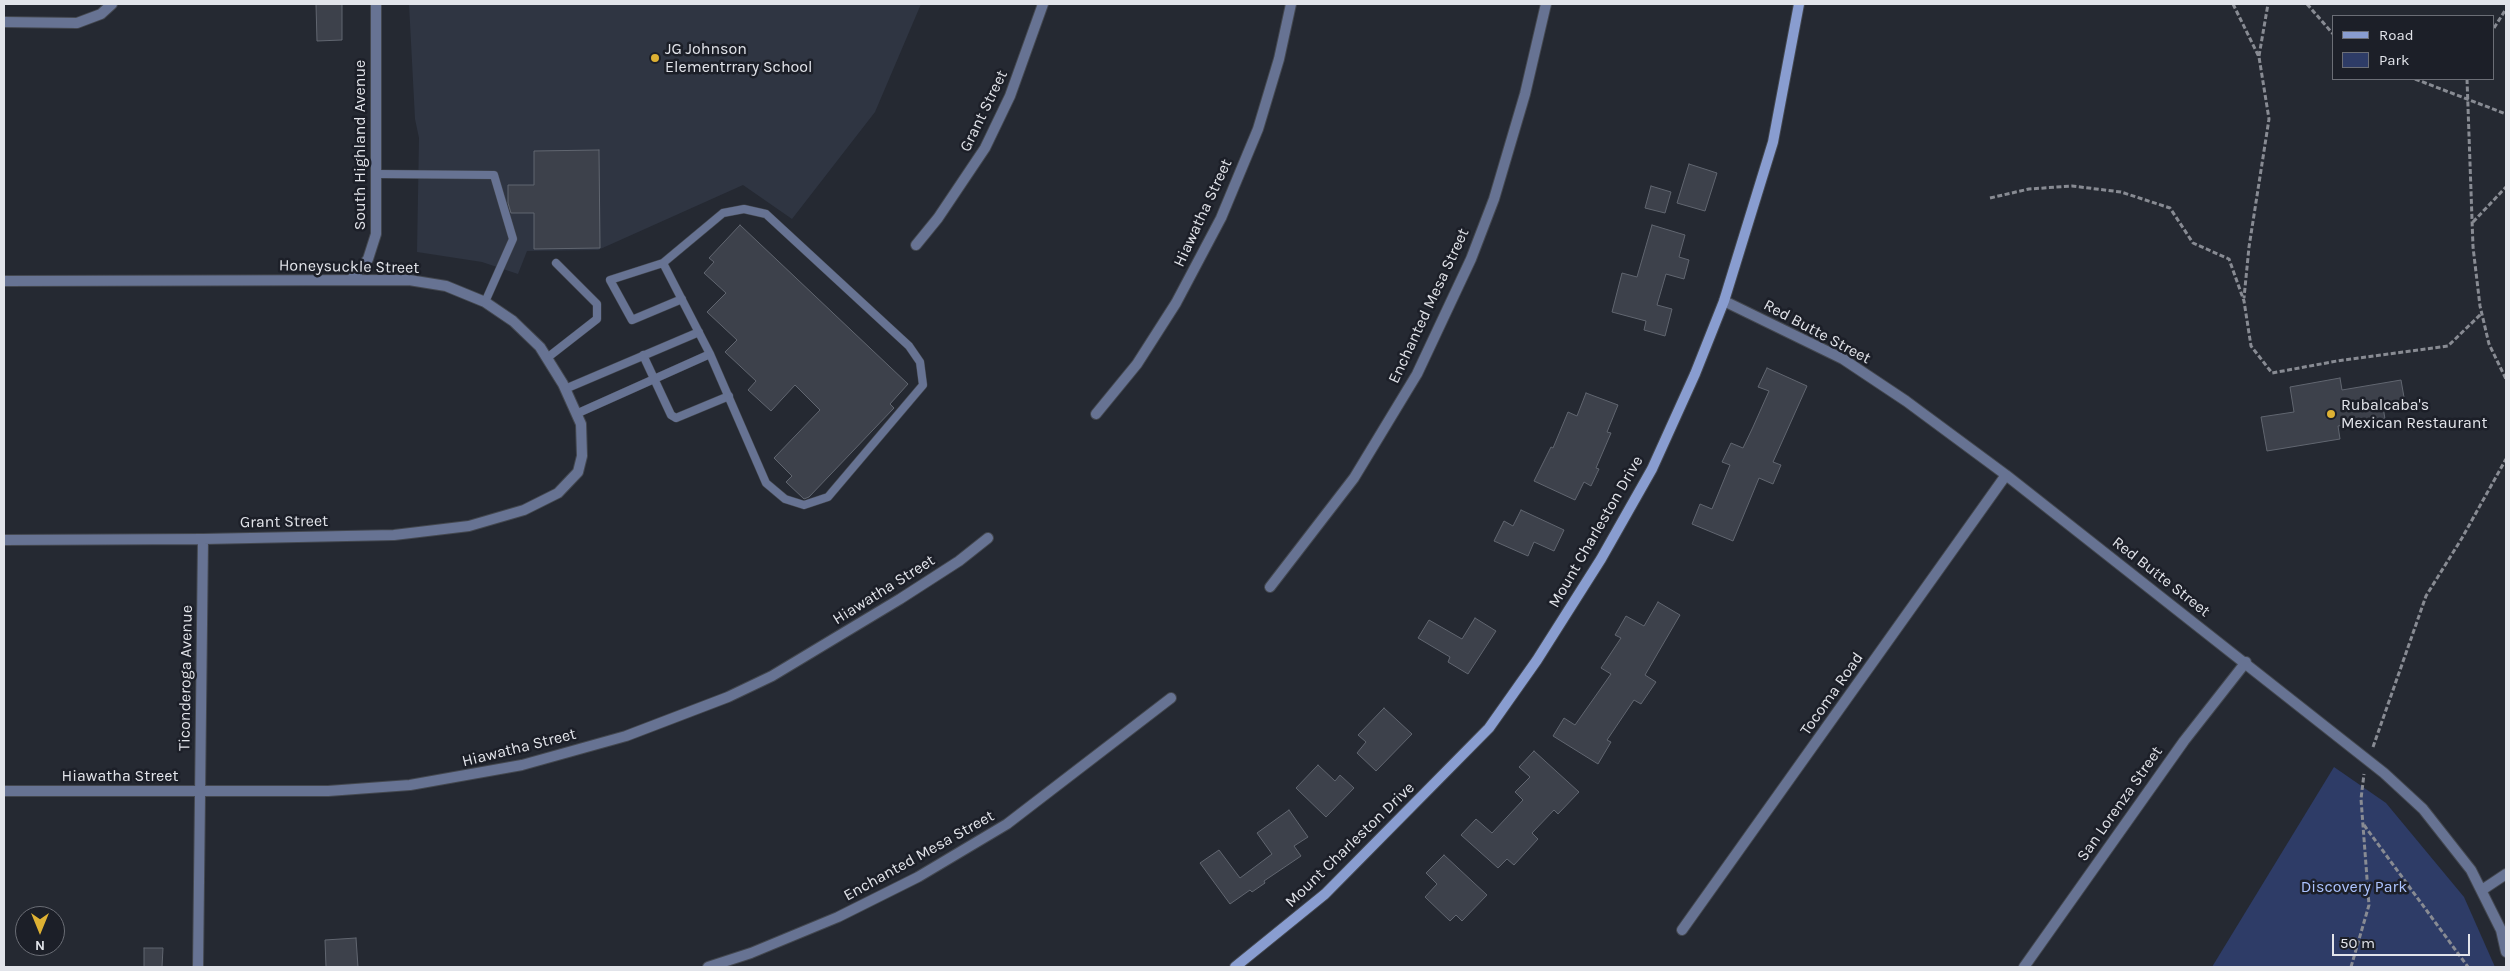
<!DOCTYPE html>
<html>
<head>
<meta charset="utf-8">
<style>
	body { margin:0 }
	#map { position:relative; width:2510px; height:971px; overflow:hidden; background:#252932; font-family:Karla,sans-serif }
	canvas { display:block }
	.frame { position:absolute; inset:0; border:5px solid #e2e4ea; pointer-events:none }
	.legend { position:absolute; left:2332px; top:15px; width:162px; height:65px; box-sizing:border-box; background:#1c1f28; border:1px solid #6b6e76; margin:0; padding:6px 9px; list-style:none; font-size:15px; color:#e2e4ea }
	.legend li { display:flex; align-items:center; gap:10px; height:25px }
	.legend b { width:25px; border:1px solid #6b6e76 }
	.north { position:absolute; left:15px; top:906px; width:50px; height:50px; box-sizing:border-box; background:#1c1f28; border:1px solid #6b6e76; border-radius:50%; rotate:180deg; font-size:14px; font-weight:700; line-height:20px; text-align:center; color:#e2e4ea }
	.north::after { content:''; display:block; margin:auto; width:18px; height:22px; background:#deb133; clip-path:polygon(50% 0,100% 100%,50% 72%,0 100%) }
	.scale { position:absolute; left:2332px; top:934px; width:138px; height:22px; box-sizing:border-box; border:2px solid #e2e4ea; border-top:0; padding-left:6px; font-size:15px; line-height:18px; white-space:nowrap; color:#e2e4ea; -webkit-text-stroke:4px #1c1f28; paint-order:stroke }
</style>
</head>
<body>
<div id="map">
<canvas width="2510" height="971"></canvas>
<div class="frame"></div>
<ul class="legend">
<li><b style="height:6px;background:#899dd0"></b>Road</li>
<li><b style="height:14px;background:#2e3c67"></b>Park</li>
</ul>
<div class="north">N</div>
<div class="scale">50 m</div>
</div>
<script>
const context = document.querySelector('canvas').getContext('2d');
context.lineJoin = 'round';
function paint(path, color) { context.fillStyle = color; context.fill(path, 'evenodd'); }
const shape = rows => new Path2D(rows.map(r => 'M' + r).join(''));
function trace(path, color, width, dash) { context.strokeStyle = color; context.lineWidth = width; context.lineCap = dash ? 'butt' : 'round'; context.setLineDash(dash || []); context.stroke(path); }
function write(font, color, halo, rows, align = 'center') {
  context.font = font + ' Karla,sans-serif'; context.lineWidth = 5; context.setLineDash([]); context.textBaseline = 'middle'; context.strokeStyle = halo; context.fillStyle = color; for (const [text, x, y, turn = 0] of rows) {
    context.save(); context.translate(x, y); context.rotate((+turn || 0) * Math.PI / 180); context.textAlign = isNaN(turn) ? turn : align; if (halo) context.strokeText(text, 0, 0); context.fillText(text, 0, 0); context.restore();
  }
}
const built = shape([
	[409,4,921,4,875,112,792,219,743,185,598,250,527,251,518,274,482,262,417,252,419,138,415,119]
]);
const green = shape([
	[2334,767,2386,803,2464,897,2495,967,2212,967]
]);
const building = shape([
	[316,4,342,4,342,40,317,41,316,4],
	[599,150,600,248,534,249,534,213,511,213,508,203,508,185,534,185,534,151,599,150],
	[1689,164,1717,173,1705,211,1677,203,1689,164],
	[1651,186,1671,192,1665,213,1645,208,1651,186],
	[740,225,908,384,890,404,894,408,809,497,804,499,786,482,792,476,774,458,820,410,795,385,771,411,748,390,756,381,725,352,737,340,707,312,726,293,704,273,714,262,709,258,740,225],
	[1652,225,1685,235,1679,257,1689,260,1684,279,1666,274,1657,305,1672,309,1665,336,1644,330,1646,321,1612,312,1622,273,1637,277,1652,225],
	[1767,368,1807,386,1773,462,1781,465,1773,484,1759,478,1733,541,1692,524,1700,504,1712,509,1730,465,1722,462,1731,443,1743,448,1753,427,1769,391,1758,387,1767,368],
	[2340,378,2342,390,2401,380,2405,403,2383,407,2385,419,2338,426,2340,439,2267,451,2261,417,2294,412,2290,387,2340,378],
	[1586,393,1618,405,1607,432,1611,433,1596,468,1599,469,1591,486,1584,482,1575,500,1534,481,1551,447,1553,448,1568,412,1577,416,1586,393],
	[1521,510,1564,530,1554,551,1534,542,1528,556,1494,541,1504,521,1513,526,1521,510],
	[1658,602,1680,615,1645,675,1656,682,1641,704,1634,700,1607,740,1611,742,1598,764,1553,736,1564,718,1575,725,1611,674,1601,668,1621,638,1615,635,1626,616,1644,626,1658,602],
	[1475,618,1496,631,1468,674,1448,662,1450,657,1418,638,1429,620,1462,639,1475,618],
	[1384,708,1412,734,1376,771,1357,753,1366,742,1358,735,1384,708],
	[1534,751,1579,792,1558,814,1554,810,1532,833,1538,839,1514,865,1507,859,1498,868,1461,835,1476,819,1492,833,1523,800,1515,792,1530,777,1519,767,1534,751],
	[1318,765,1335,781,1340,775,1354,788,1326,817,1296,788,1318,765],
	[1289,810,1308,837,1294,846,1301,856,1264,881,1265,883,1252,892,1250,890,1230,904,1200,863,1219,850,1240,878,1272,854,1257,833,1289,810],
	[1444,855,1487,895,1462,921,1456,915,1450,921,1425,897,1437,884,1426,873,1444,855],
	[356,938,358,967,326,967,325,940,356,938],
	[144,948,163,948,162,967,144,967,144,948]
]);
const path = shape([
	[2233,4,2259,57,2269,119,2249,247,2244,298],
	[2307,4,2334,35],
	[2494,28,2506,9],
	[2259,56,2268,4],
	[2415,79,2506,114],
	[2467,79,2473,247,2480,306,2489,344,2506,379],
	[1990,198,2029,189,2072,186,2121,192,2170,208,2193,243,2229,259,2244,301,2251,346,2272,373,2337,361,2448,346,2482,313],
	[2473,222,2506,187],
	[2373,747,2426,596,2462,538,2506,459],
	[2364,825,2468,967],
	[2351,967,2369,905,2361,799,2364,774]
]);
const lane = shape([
	[376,174,494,175,513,239,485,302],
	[663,263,710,354],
	[643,355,671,415,676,418,729,396],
	[547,358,597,319,597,304,556,263],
	[565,389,699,332],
	[576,414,710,354,766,483,785,499,804,505,828,497,923,385,920,362,909,346,766,214,744,209,723,213,663,263,610,280,632,320,682,299]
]);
const street = shape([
	[4,22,77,23,101,14,112,4],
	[916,245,938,218,985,148,1010,96,1043,4],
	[351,280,368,259,376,234,376,4],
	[4,281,409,280,446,286,485,302,513,321,540,347,563,384,581,424,582,456,578,472,558,493,524,510,469,526,394,535,203,539,4,540],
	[1724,301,1843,359,1906,401,2006,475,2384,773,2423,809,2471,870,2501,930,2506,952],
	[1096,414,1137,364,1176,303,1221,218,1258,129,1279,59,1291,4],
	[1270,587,1354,478,1417,374,1471,259,1494,199,1525,94,1546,4],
	[4,791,328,791,410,785,522,765,626,736,728,697,772,676,900,599,959,561,988,538],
	[2482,890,2506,874],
	[1682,930,2006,475],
	[198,967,203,539],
	[708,967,751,953,838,917,918,877,1007,824,1171,698],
	[2024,967,2184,741,2246,662]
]);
const secondary = shape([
	[1235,967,1325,894,1489,728,1537,660,1601,559,1652,469,1695,374,1724,301,1773,142,1799,4]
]);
const markers = [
	[655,58,5,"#deb133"],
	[2331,414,5,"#deb133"]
];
const poiNames = [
	["JG Johnson",665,49],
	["Elementrrary School",665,67],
	["Rubalcaba's",2341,405],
	["Mexican Restaurant",2341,423]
];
const streetNames = [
	["Grant Street",984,111,-64],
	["South Highland Avenue",360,145,-90],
	["Hiawatha Street",1203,213,-65],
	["Honeysuckle Street",349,267,1],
	["Enchanted Mesa Street",1429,306,-65],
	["Red Butte Street",1817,332,28],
	["Grant Street",284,522,-1],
	["Mount Charleston Drive",1596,532,-60],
	["Red Butte Street",2161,577,38],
	["Hiawatha Street",884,590,-32],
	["Ticonderoga Avenue",186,678,-89],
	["Tocoma Road",1832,694,-55],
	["Hiawatha Street",519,748,-14],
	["Hiawatha Street",120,776],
	["San Lorenza Street",2120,804,-55],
	["Mount Charleston Drive",1350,845,-44],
	["Enchanted Mesa Street",919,856,-29]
];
const parkNames = [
	["Discovery Park",2354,887]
];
paint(built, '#2f3542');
paint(green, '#2e3c67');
paint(building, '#3d414b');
trace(building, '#616670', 1);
trace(lane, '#43474f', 9);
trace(street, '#43474f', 12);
trace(secondary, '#43474f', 12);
trace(path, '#888b93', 3, [5, 2.5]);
trace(lane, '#677393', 8);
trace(street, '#677393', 10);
trace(secondary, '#899dd0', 10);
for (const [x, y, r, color] of markers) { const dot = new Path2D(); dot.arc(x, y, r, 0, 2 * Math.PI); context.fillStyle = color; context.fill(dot); trace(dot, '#1c1f28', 2); }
write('16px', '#e2e4ea', '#1c1f28', poiNames, 'left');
write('16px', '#e2e4ea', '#1c1f28', streetNames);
write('16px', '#acc3fe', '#1c1f28', parkNames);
</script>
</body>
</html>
